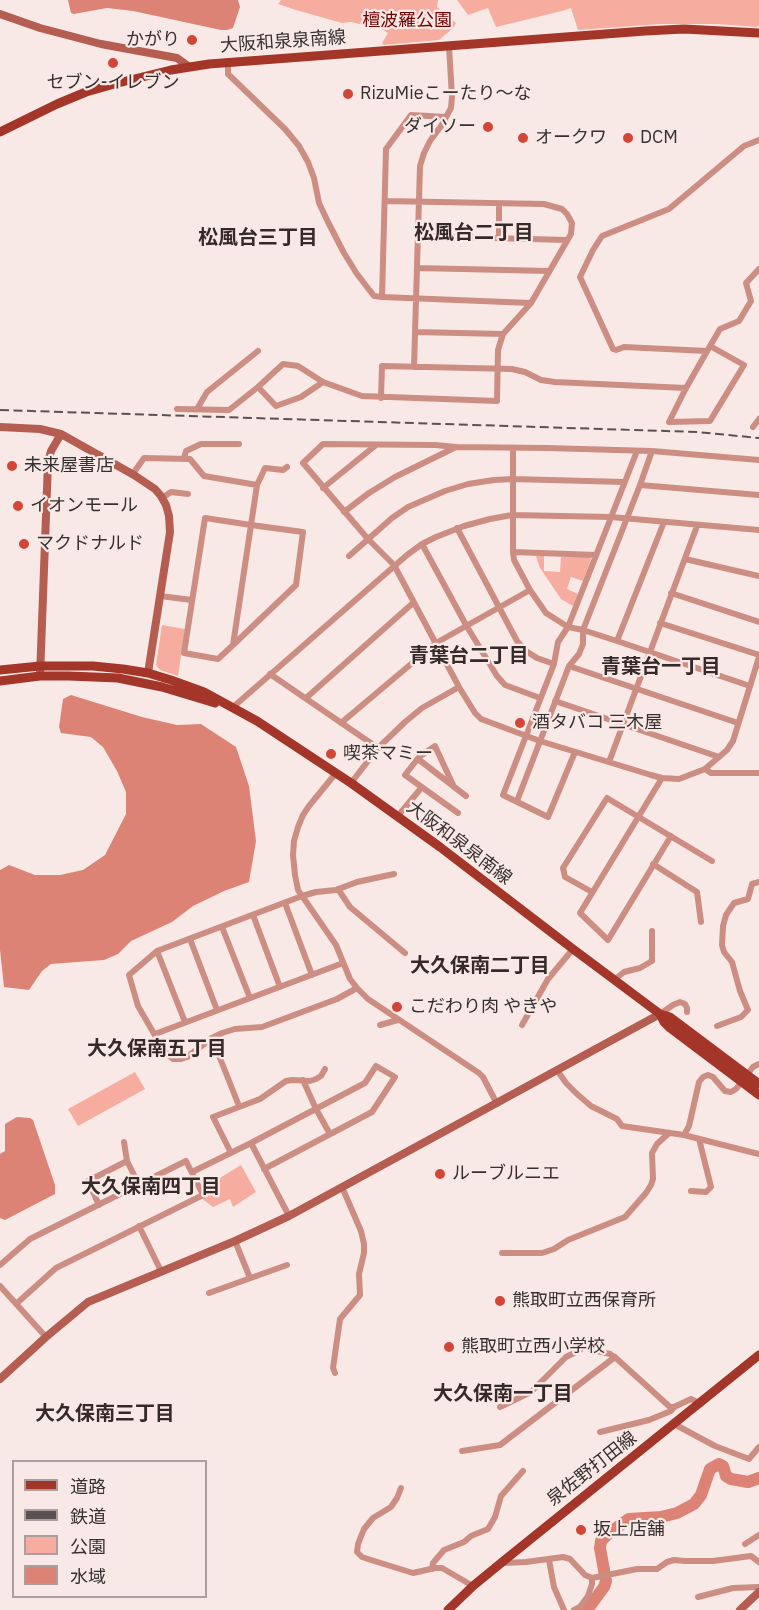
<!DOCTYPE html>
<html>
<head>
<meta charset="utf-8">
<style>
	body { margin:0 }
	#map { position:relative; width:759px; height:1610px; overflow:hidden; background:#f9e9e6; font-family:"IBM Plex Sans","Noto Sans JP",sans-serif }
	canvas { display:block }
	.legend { position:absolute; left:12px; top:1460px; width:195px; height:138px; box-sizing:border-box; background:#f9e9e6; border:2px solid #ab9f9d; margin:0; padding:8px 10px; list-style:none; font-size:18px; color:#36302f }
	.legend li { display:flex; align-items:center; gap:12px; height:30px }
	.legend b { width:30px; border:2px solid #ab9f9d }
</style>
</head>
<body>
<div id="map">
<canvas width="759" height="1610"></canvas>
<ul class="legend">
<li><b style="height:8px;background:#a33529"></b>道路</li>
<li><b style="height:8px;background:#5a5250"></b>鉄道</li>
<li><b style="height:16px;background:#f6ac9f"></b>公園</li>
<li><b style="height:16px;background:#dd8375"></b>水域</li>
</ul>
</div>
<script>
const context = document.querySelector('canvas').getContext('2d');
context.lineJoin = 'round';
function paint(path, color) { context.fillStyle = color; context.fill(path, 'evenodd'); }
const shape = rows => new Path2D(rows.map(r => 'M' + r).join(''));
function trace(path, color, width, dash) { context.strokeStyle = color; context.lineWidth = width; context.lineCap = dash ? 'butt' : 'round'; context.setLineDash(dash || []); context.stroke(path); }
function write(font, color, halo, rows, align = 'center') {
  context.font = font + ' "IBM Plex Sans","Noto Sans JP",sans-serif'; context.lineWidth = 4.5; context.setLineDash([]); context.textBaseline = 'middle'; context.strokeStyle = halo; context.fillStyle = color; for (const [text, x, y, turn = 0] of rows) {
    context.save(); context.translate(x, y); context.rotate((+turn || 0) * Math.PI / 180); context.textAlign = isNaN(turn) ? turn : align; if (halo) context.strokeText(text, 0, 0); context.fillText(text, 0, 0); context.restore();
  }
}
const green = shape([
	[281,0,438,0,437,7,456,23,453,28,439,40,384,45,382,43,388,33,382,29,351,22,342,23,296,10,278,4],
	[457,0,759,0,759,25,757,27,716,24,661,24,578,30,571,8,562,11,496,27,488,8,468,15],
	[536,556,544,556,544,571,560,572,561,557,590,557,591,559,583,581,571,577,567,589,578,594,573,606,561,599,540,568],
	[162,625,185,629,178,676,160,670,156,665],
	[135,1072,145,1089,78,1126,68,1109],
	[241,1165,256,1192,233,1207,230,1199,213,1207,200,1197,217,1189,215,1181]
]);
const water = shape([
	[68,0,238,0,240,7,233,28,227,30,221,30,133,11,107,8,74,14,71,13],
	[71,695,142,717,177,725,201,724,236,747,249,786,256,841,249,882,224,891,193,906,172,922,131,941,118,954,104,960,51,964,42,971,29,990,4,987,0,950,0,870,9,865,35,875,60,875,83,870,105,855,126,814,126,792,117,771,103,747,91,737,61,733,59,727,63,699],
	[17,1117,30,1118,33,1120,55,1185,55,1194,5,1220,0,1218,0,1154,5,1151,5,1124]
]);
const river = shape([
	[587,1610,604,1587,606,1581,600,1548,601,1541,609,1533,629,1519,661,1517,677,1513,694,1504,701,1495,710,1469,719,1464,723,1466,726,1476,731,1479,748,1482,759,1478]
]);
const street = shape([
	[228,63,228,74,285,129,299,146,308,162,314,178,319,203,328,222,344,253,357,274,374,296,382,297],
	[446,117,411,115,386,149,382,297,531,303],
	[418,236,567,240],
	[499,238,499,204],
	[417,268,549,271],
	[415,332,503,334],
	[710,346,744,365,710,421,669,422,686,388,710,346,720,329,739,321,751,301,746,283,759,269],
	[707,351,624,347,616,350,613,349,580,277,593,250,602,236,669,209,744,146,759,140],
	[414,367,420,166,424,153,430,141,441,126,451,108,452,97,449,46],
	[258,387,276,406,301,397,323,382],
	[381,398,382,366,512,369,525,372,541,380,555,382,686,388],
	[177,409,229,410,258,387,283,364,298,366,323,382,362,396,497,401,498,350,503,334,531,303,571,234,572,223,567,214,562,209,544,204,385,201],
	[197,409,207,392,258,351],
	[753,427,759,419],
	[456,447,435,445,323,444,303,463,368,539,394,565,459,687,475,713,481,719,540,741,651,775,662,778,679,779,705,769,727,750,733,741,759,657],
	[513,448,513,552,514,560,530,590,546,613,568,627,583,630,617,641,750,686],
	[184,458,186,451,201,444,239,444],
	[132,475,144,458,190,459,204,476,257,485,233,645,296,585,303,532,251,525,205,518,184,653,218,659,233,645],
	[257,485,265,468,283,470,287,467],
	[640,485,759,495],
	[323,488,376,445],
	[162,498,171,492,188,494],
	[344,512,369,493,395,477,456,447,547,448,652,451,759,460],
	[457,528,517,641,526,651,537,658,554,664],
	[422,544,466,625,497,676,505,685,540,698],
	[513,552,596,555],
	[349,556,392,518,408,507,445,491,468,484,494,480,513,479,624,482],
	[685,559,759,576],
	[671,593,759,622],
	[160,596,192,600],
	[660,623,759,655],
	[617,641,664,522],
	[569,666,738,723],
	[270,674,378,748],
	[306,698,413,603],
	[555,701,719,757],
	[232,708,407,555,422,544,436,537,464,526,490,519,512,515,611,517,759,530],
	[341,723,436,643,530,590],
	[575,752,548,817,503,795,554,664,558,642,568,627,637,451],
	[418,759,466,796],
	[609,762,697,526],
	[705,769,711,773,759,773],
	[336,773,309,806,303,815,298,827,294,841,293,855,295,875,298,890,336,945,350,979,357,988,368,999,479,1073,483,1077,497,1104],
	[662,778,580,913,608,940,671,836],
	[351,783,378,748,405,722,422,708,459,687],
	[454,787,435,746,419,757,405,775,458,813],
	[517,801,569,666,579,654,583,644,583,630,640,485,652,451],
	[397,817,422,787],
	[653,864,697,892,701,922],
	[338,889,350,907,405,953],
	[592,892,565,877,563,868,607,798,712,861],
	[285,903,312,975],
	[253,915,280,987],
	[222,927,250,998],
	[190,939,217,1010],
	[157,951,185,1022],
	[614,980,624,972,640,968,652,961,652,931],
	[357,988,337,999,262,1027,235,1029,222,1033,212,1038,187,1057,181,1059,173,1059,167,1054,160,1044,138,1006,129,975,157,951,302,896,316,892,336,890,357,882,394,874],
	[660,1014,673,1005,680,1002,685,1004,687,1008,687,1012],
	[380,1025,398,1020],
	[522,1025,548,979,573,949],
	[717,1026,741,1017,748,1010,740,991,732,962,724,952,722,945,723,926,726,915,734,903,748,899,752,884,759,882],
	[155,1034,343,963],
	[212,1038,239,1106],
	[557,1070,566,1083,577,1094,591,1106,617,1119,622,1126,684,1135,759,1154],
	[303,1080,316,1109,330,1134],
	[684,1135,689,1126,699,1082,703,1077,708,1075,713,1077,725,1091,731,1092,736,1089,753,1067,759,1064],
	[124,1142,127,1161],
	[251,1143,289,1216],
	[231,1153,213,1117,260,1099,286,1081,292,1080,310,1081,316,1079,321,1076,325,1069],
	[192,1172,251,1143,365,1083,376,1066,395,1077,372,1112,264,1169],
	[691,1191,706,1192,711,1187,699,1139],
	[99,1205,88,1181,127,1161,139,1185],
	[139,1226,161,1271],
	[235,1241,250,1278],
	[502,1253,542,1253,554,1249,568,1240,625,1217,646,1193,651,1185,653,1179,652,1153,657,1144,669,1133],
	[0,1265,30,1239,186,1161,203,1195,56,1268,16,1304],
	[0,1286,46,1337],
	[209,1293,287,1265],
	[335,1373,333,1368,340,1319,360,1295,359,1274,364,1253,364,1244,361,1231,342,1187],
	[500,1407,531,1392,566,1357,578,1351,586,1345,593,1350,610,1354,617,1359,670,1407,674,1407,691,1399,701,1404],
	[674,1424,715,1446,749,1459,759,1447],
	[600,1432,649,1420,671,1411,674,1407],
	[462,1451,500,1445,615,1357],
	[401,1488,397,1498,391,1507,373,1518,364,1529,358,1544,357,1552,362,1557,371,1560,413,1573,435,1568,442,1568,473,1586],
	[745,1544,759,1535],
	[549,1560,554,1587,564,1610],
	[503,1563,526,1562,563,1557,570,1559,585,1575,592,1578,637,1569,657,1569,667,1562,674,1560,685,1561,713,1561,751,1556,759,1562],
	[432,1569,433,1563,444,1550,464,1542,471,1536,488,1529,495,1517,501,1496,523,1471],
	[698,1597,733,1588,759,1587],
	[574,1610,580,1607,588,1596,592,1584,592,1578]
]);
const secondary = shape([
	[0,14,40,28,101,44,177,58,188,66],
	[0,427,40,429,61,434,134,475,155,489,161,496,166,505,169,516,170,532,148,673],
	[40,676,48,462,51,451,61,434],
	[0,1379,46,1337,88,1302,235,1241,289,1216,660,1014],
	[740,1610,759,1592]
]);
const primary = shape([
	[0,132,57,104,86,92,118,83,171,70,209,64,645,31,684,29,759,33],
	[0,670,40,666,93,666,123,669,148,673,171,680,204,692,257,721,351,783,440,847,573,949,660,1014,670,1017,759,1084],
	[0,681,40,676,69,676,118,678,162,687,215,703],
	[660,1014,664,1022,670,1028,759,1095],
	[448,1610,473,1586,501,1563,759,1355]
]);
const rail = shape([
	[0,410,697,432,759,438]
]);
const markers = [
	[192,40,6,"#d34637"],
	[113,63,6,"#d34637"],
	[348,94,6,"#d34637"],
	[488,127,6,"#d34637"],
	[523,138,6,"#d34637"],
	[628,138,6,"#d34637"],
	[12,466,6,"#d34637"],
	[18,506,6,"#d34637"],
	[24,544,6,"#d34637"],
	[520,723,6,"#d34637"],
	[331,754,6,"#d34637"],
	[397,1007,6,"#d34637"],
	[440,1174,6,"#d34637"],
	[500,1301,6,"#d34637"],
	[449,1347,6,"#d34637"],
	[581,1530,6,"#d34637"]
];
const parkNames = [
	["檀波羅公園",407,21]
];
const poiNames = [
	["かがり",180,40,"right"],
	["セブン-イレブン",113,83,"center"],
	["RizuMieこーたり～な",360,94],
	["ダイソー",476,127,"right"],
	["オークワ",535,138],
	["DCM",640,138],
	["未来屋書店",24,466],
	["イオンモール",30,506],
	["マクドナルド",36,544],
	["酒タバコ 三木屋",532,723],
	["喫茶マミー",343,754],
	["こだわり肉 やきや",409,1007],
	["ルーブルニエ",452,1174],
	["熊取町立西保育所",512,1301],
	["熊取町立西小学校",461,1347],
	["坂上店舗",593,1530]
];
const streetNames = [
	["大阪和泉泉南線",283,42,-4],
	["大阪和泉泉南線",459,843,37],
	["泉佐野打田線",592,1469,-38]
];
const neighbourhoodNames = [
	["松風台二丁目",474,233],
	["松風台三丁目",258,238],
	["青葉台二丁目",469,656],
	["青葉台一丁目",661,667],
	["大久保南二丁目",480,966],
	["大久保南五丁目",157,1049],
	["大久保南四丁目",151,1187],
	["大久保南一丁目",503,1394],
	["大久保南三丁目",105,1414]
];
paint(green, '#f6ac9f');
paint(water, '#dd8375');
trace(river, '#dd8375', 12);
trace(street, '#cc8d83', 6);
trace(secondary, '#b55d50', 8);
trace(primary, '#a33529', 9);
trace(rail, '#5a5250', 2, [9, 4.5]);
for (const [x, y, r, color] of markers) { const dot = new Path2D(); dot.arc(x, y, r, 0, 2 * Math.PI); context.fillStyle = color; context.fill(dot); trace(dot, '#f9e9e6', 2); }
write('18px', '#720000', '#f9e9e6', parkNames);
write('18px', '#36302f', '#f9e9e6', poiNames, 'left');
write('18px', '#36302f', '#f9e9e6', streetNames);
write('bold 20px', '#352a28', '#f9e9e6', neighbourhoodNames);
</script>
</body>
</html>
